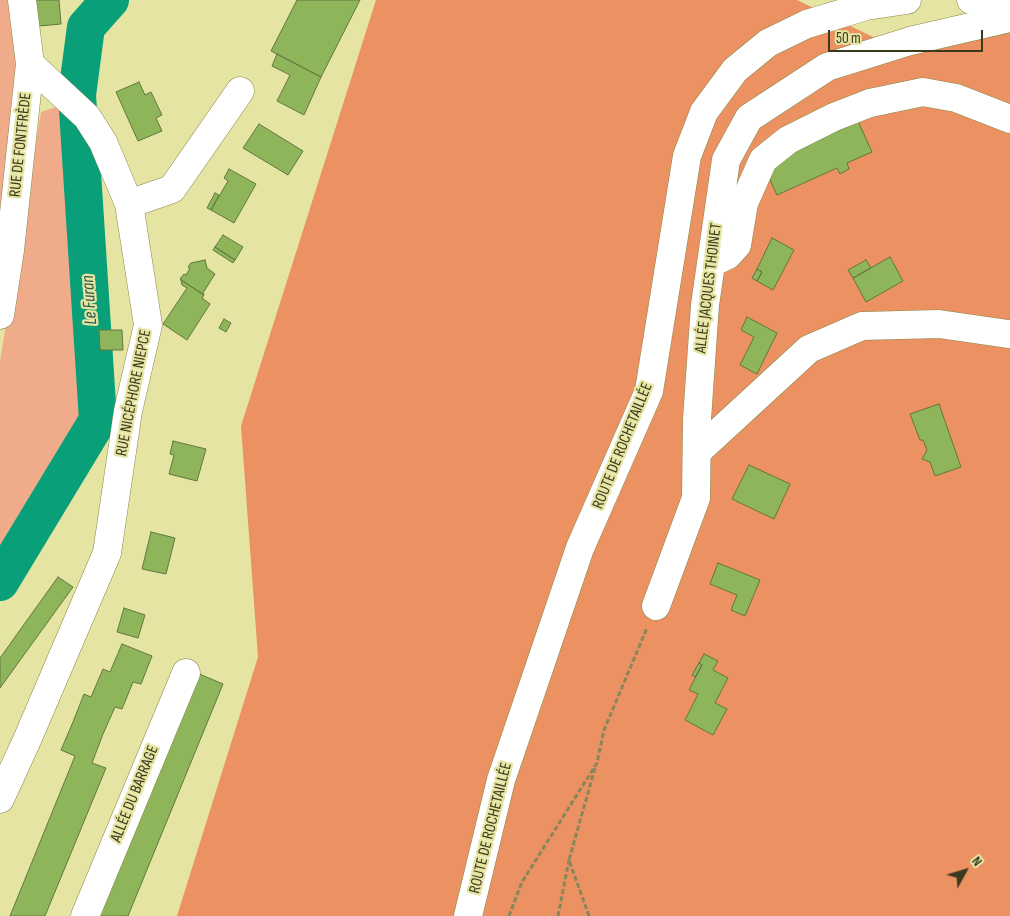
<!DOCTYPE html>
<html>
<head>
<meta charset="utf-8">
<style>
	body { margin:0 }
	#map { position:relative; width:1010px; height:916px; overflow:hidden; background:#e5e4a2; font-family:"Sofia Sans Condensed",sans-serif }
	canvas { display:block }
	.north { position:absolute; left:940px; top:846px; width:50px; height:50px; -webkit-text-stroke:4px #e5e4a2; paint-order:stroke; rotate:51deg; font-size:14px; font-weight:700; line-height:20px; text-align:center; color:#39391e }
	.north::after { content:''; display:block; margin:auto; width:18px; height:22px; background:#39391e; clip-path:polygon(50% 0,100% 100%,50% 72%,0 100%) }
	.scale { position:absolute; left:828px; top:30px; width:155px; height:22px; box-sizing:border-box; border:2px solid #39391e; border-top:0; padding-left:6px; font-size:15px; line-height:18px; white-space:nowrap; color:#39391e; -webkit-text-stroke:4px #e5e4a2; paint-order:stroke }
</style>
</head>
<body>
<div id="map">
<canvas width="1010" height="916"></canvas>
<div class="north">N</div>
<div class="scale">50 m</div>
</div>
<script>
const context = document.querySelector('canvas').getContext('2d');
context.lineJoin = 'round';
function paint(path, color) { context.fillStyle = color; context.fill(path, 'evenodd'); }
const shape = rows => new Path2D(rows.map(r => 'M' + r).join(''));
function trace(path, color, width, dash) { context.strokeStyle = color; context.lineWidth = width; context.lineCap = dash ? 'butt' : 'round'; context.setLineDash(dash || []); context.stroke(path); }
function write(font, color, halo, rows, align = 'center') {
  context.font = font + ' "Sofia Sans Condensed",sans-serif'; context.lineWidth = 4.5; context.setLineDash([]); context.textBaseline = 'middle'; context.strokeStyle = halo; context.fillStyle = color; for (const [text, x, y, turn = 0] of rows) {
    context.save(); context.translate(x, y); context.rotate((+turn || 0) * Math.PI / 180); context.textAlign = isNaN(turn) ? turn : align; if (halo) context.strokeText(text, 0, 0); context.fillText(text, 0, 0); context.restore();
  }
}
const green = shape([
	[0,0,14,0,22,62,0,253],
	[56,107,65,115,76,205,86,348,82,365,86,383,86,427,0,559,0,361,41,112]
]);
const forest = shape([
	[376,0,797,0,873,37,1010,32,1010,916,177,916,258,657,241,426]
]);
const river = shape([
	[0,582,98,420,77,95,86,27,110,0]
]);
const building = shape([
	[36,0,59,0,61,24,39,26,36,0],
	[297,0,360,0,321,77,271,51,297,0],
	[277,54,321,77,304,115,277,101,290,75,272,66,277,54],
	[139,82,145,95,151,92,162,115,156,118,162,131,138,141,116,92,139,82],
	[858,121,872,152,847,163,849,169,840,174,837,168,777,195,764,167,780,156,858,121],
	[259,124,303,151,288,175,243,148,259,124],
	[229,169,256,184,234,223,211,210,228,181,224,178,229,169],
	[215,193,219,195,211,210,207,208,215,193],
	[223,235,243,247,235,260,215,247,223,235],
	[772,238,794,250,773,290,757,281,762,272,757,269,772,238],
	[215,247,235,260,233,263,213,250,215,247],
	[890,257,903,281,866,302,853,278,890,257],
	[205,260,207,268,215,274,203,293,204,295,180,279,184,274,186,275,190,268,188,267,191,263,205,260],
	[866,260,871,268,853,278,848,270,866,260],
	[757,269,762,272,757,281,752,278,757,269],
	[181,280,204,295,202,298,210,304,187,340,163,324,187,288,182,285,181,280],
	[747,317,777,333,757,374,740,365,754,337,741,330,747,317],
	[224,319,231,323,226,332,219,328,224,319],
	[99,330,122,330,123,350,100,350,99,330],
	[939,404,961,467,935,476,930,462,922,459,927,450,923,440,920,440,910,414,939,404],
	[173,441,206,449,197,481,169,474,174,455,170,454,173,441],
	[749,465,790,484,774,519,732,499,749,465],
	[151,532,175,538,166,574,142,569,151,532],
	[718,563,760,580,745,616,731,610,737,595,710,584,718,563],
	[58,577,73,587,0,688,0,658,58,577],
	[124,608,145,615,138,638,117,632,124,608],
	[122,644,152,656,141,684,133,682,122,709,115,707,103,734,92,763,106,768,45,916,10,916,75,756,61,750,73,722,84,694,91,697,103,669,110,672,122,644],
	[704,654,718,661,713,670,728,678,715,703,727,709,713,735,685,720,698,694,689,690,702,665,699,663,704,654],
	[699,663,702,665,695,677,692,675,699,663],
	[197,673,223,684,128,916,99,916,197,673]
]);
const path = shape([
	[509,916,522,882,597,763,604,730,647,628],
	[558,916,569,860],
	[589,916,569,860,595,768]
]);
const minor = shape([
	[129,204,172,189,240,91],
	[711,263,728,255,737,245,744,203,763,160,788,140,834,117,870,103,923,92,956,98,1010,119],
	[0,315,10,250,30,64,22,0],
	[697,452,809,349,862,326,939,324,1008,334],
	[656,606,696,498,697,419,705,305,726,160,749,118,827,67,910,41,1010,18],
	[0,799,27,740,107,553,128,411,148,325,129,204,103,142,87,117,30,64],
	[85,916,186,673]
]);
const major = shape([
	[971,0,1010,7],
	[468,916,501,780,580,548,649,391,687,156,704,112,735,70,768,43,807,24,866,6,907,0]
]);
const streetNames = [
	["RUE DE FONTFRÈDE",21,145,-84],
	["ALLÉE JACQUES THOINET",709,288,-83],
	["RUE NICÉPHORE NIEPCE",134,393,-79],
	["ROUTE DE ROCHETAILLÉE",623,446,-68],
	["ALLÉE DU BARRAGE",135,794,-68],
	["ROUTE DE ROCHETAILLÉE",491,828,-76]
];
const waterNames = [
	["Le Furan",90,300,-94]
];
paint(green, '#f0ac8a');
paint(forest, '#eb9162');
trace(river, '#09a079', 38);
paint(building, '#8fb55a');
trace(building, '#60773f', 1);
trace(minor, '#888748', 29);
trace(major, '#888748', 29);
trace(path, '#87875a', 3, [5, 2.5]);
trace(minor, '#fff', 28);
trace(major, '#fff', 28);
write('16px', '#39391e', '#e5e4a2', streetNames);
write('italic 18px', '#255846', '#e5e4a2', waterNames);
</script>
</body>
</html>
